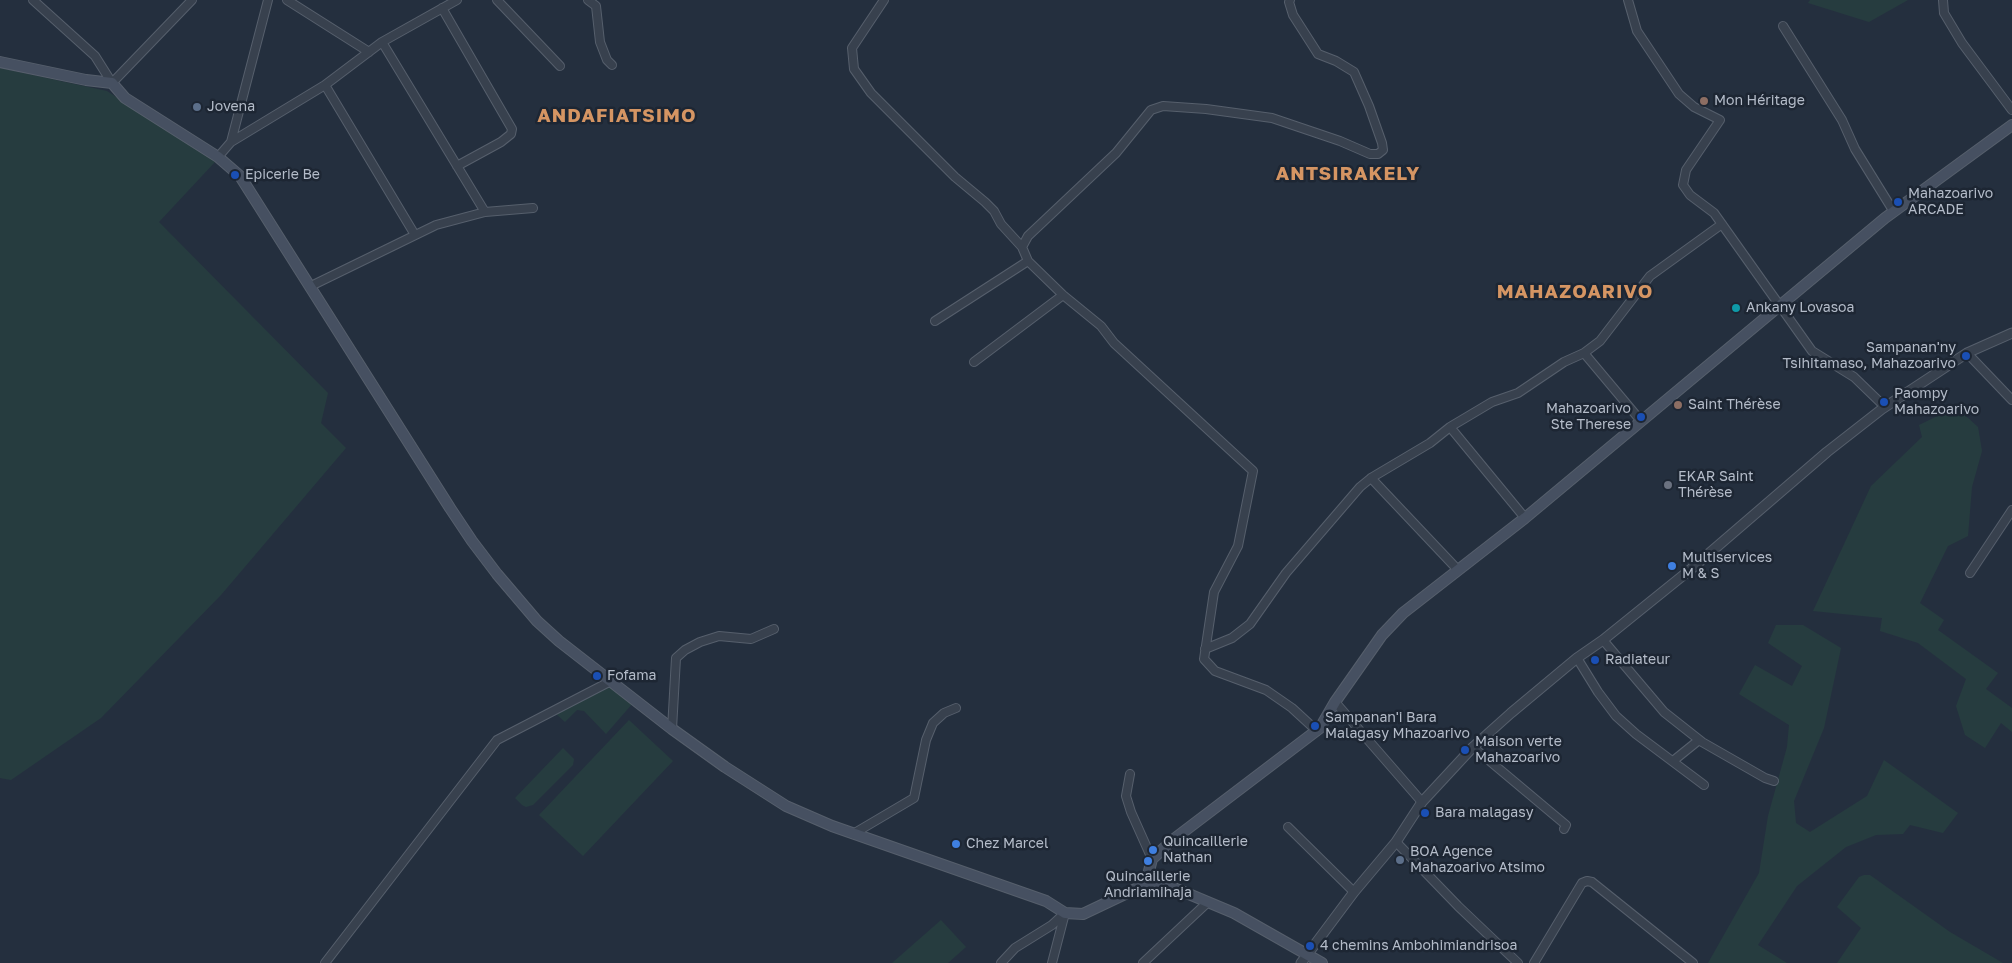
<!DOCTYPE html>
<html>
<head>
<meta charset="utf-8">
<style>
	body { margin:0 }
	canvas { display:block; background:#242f3e }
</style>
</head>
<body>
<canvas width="2012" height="963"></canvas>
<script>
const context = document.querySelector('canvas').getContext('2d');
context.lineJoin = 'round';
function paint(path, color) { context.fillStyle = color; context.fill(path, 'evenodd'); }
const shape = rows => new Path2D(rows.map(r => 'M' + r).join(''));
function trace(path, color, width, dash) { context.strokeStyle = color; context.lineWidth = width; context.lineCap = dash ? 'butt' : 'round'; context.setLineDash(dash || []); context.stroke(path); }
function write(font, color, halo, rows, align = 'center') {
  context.font = font + ' "Golos Text",sans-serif'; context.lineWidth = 5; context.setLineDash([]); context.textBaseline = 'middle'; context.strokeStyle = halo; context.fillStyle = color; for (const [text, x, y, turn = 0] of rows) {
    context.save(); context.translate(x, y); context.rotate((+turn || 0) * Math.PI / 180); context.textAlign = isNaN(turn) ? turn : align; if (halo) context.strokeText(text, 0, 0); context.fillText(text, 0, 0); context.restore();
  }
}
const green = shape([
	[1810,0,1908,0,1869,22,1808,3],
	[0,68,107,91,215,162,159,222,328,393,321,423,346,448,221,595,101,718,11,780,0,778],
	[1956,407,1978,427,1982,451,1972,487,1968,536,1948,546,1920,603,1944,620,1938,630,1998,673,1986,689,2012,708,2012,732,2001,723,1985,748,1965,735,1956,706,1966,679,1918,643,1880,631,1882,618,1813,611,1871,486,1922,437,1919,425],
	[1776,625,1803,625,1841,648,1824,728,1794,801,1796,823,1810,832,1867,796,1884,760,1958,813,1943,833,1910,825,1903,834,1876,835,1846,847,1797,886,1758,945,1787,963,1708,963,1759,873,1768,816,1787,747,1789,725,1739,694,1755,665,1792,686,1802,666,1768,643],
	[609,686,633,703,606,734,584,711,577,710,565,722,555,713],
	[629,720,673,761,583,856,539,815],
	[563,748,574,759,573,765,533,805,526,807,522,805,515,798],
	[1864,875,1870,875,1950,932,2003,963,1837,963,1861,928,1837,907,1859,877],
	[941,920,966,947,948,963,892,963]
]);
const minor = shape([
	[33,0,95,56,112,83,192,0],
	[287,0,369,52],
	[497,0,560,66],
	[588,0,596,6,600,42,607,60,612,65],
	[884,0,852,48,854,69,871,93,955,177,985,202,994,211,1001,224,1022,247,1028,261,1063,295,1101,326,1114,343,1253,471,1238,546,1214,592,1204,659,1215,671,1266,690,1292,708,1317,731],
	[1628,0,1637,31,1679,94,1694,107,1720,120,1686,170,1683,185,1690,195,1714,213,1812,351,1854,377,1885,407],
	[1943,0,1944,13,1962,43,2012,110],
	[442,8,512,129,511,134,501,142,457,166],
	[1783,26,1842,120,1855,149,1894,212],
	[382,42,485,212],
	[325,85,415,235],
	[231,142,325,85,382,42,457,0],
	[218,157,231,142,268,0],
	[1022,247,1028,236,1116,153,1151,110,1163,106,1206,109,1272,118,1340,141,1370,154,1378,154,1383,150,1382,143,1369,106,1354,72,1336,61,1318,54,1293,15,1289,2,1290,0],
	[311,286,436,225,485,212,533,208],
	[935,321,1028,261],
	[1584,353,1600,341,1650,276,1722,224],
	[1967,353,2012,400],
	[974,362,1063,295],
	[1450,427,1525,518],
	[1371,478,1458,570],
	[1970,573,2012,510],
	[1603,640,1664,712,1702,742,1765,778,1774,781],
	[1205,649,1232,638,1250,624,1286,573,1360,487,1371,478,1430,443,1450,427,1492,402,1518,393,1564,362,1584,353,1641,421],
	[1577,658,1598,692,1616,716,1636,734,1704,785],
	[1335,702,1422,802],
	[672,729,676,658,685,650,700,642,719,636,751,639,774,629],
	[1473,747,1566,825,1564,829],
	[1673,761,1699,740],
	[1130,774,1126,796,1131,812,1152,859],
	[1288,827,1354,892],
	[853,834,914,798,926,740,933,723,944,713,956,708],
	[1396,842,1458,906,1518,963],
	[325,963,497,740,611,681],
	[1001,963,1015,948,1052,925,1065,913],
	[1052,963,1065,913],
	[1143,963,1208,902],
	[1534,963,1582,883,1587,881,1592,882,1693,963]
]);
const tertiary = shape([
	[1301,963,1354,892,1396,842,1422,802,1473,747,1511,713,1577,658,1603,640,1691,569,1827,452,1882,409,1967,353,2012,333]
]);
const secondary = shape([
	[0,62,86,80,112,83,125,98,218,157,240,176,450,508,472,541,497,574,537,621,559,641,672,729,725,767,786,806,832,826,1046,901,1065,913,1083,914,1144,885,1157,883,1172,887,1234,913,1322,963],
	[1151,884,1149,871,1152,859,1174,839,1320,728,1335,702,1382,635,1403,613,1525,518,1885,218,2012,125]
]);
const markers = [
	[1704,101,5,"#8d6e63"],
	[197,107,5,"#5c6f8a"],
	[235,175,5,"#1a4fb4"],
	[1898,202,5,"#1a4fb4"],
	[1736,308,5,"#0f9aa8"],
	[1966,356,5,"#1a4fb4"],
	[1884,402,5,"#1a4fb4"],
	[1678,405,5,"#8d6e63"],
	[1641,417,5,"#1a4fb4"],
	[1668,485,5,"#6b7280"],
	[1672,566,5,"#3f7fe0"],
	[1595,660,5,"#1a4fb4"],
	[597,676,5,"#1a4fb4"],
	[1315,726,5,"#1a4fb4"],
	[1465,750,5,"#1a4fb4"],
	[1425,813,5,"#1a4fb4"],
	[956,844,5,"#3f7fe0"],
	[1153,850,5,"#3f7fe0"],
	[1400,860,5,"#5c6f8a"],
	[1148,861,5,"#3f7fe0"],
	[1310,946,5,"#1a4fb4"]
];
const poiNames = [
	["Mon Héritage",1714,101],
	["Jovena",207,107],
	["Epicerie Be",245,175],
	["Mahazoarivo",1908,194],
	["ARCADE",1908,210],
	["Ankany Lovasoa",1746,308],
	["Sampanan'ny",1956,348,"right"],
	["Tsihitamaso, Mahazoarivo",1956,364,"right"],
	["Paompy",1894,394],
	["Mahazoarivo",1894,410],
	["Saint Thérèse",1688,405],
	["Mahazoarivo",1631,409,"right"],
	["Ste Therese",1631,425,"right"],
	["EKAR Saint",1678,477],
	["Thérèse",1678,493],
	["Multiservices",1682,558],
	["M & S",1682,574],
	["Radiateur",1605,660],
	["Fofama",607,676],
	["Sampanan'i Bara",1325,718],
	["Malagasy Mhazoarivo",1325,734],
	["Maison verte",1475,742],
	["Mahazoarivo",1475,758],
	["Bara malagasy",1435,813],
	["Quincaillerie",1163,842],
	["Nathan",1163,858],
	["Chez Marcel",966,844],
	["BOA Agence",1410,852],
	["Mahazoarivo Atsimo",1410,868],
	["Quincaillerie",1148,877,"center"],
	["Andriamihaja",1148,893,"center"],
	["4 chemins Ambohimiandrisoa",1320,946]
];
const districtNames = [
	["ANDAFIATSIMO",617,116],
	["ANTSIRAKELY",1348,174],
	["MAHAZOARIVO",1575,292]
];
paint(green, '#263c3f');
trace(minor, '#565f6c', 10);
trace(tertiary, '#565f6c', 11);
trace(secondary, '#565f6c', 12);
trace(minor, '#38414e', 8);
trace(tertiary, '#38414e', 9);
trace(secondary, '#465061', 10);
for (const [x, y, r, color] of markers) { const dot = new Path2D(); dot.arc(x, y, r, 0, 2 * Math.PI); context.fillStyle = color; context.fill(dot); trace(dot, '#1d2633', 2); }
write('14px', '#b4bcc9', '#1d2633', poiNames, 'left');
context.letterSpacing = '1px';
write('bold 19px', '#d59563', '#1d2633', districtNames);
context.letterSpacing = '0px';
</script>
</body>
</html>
